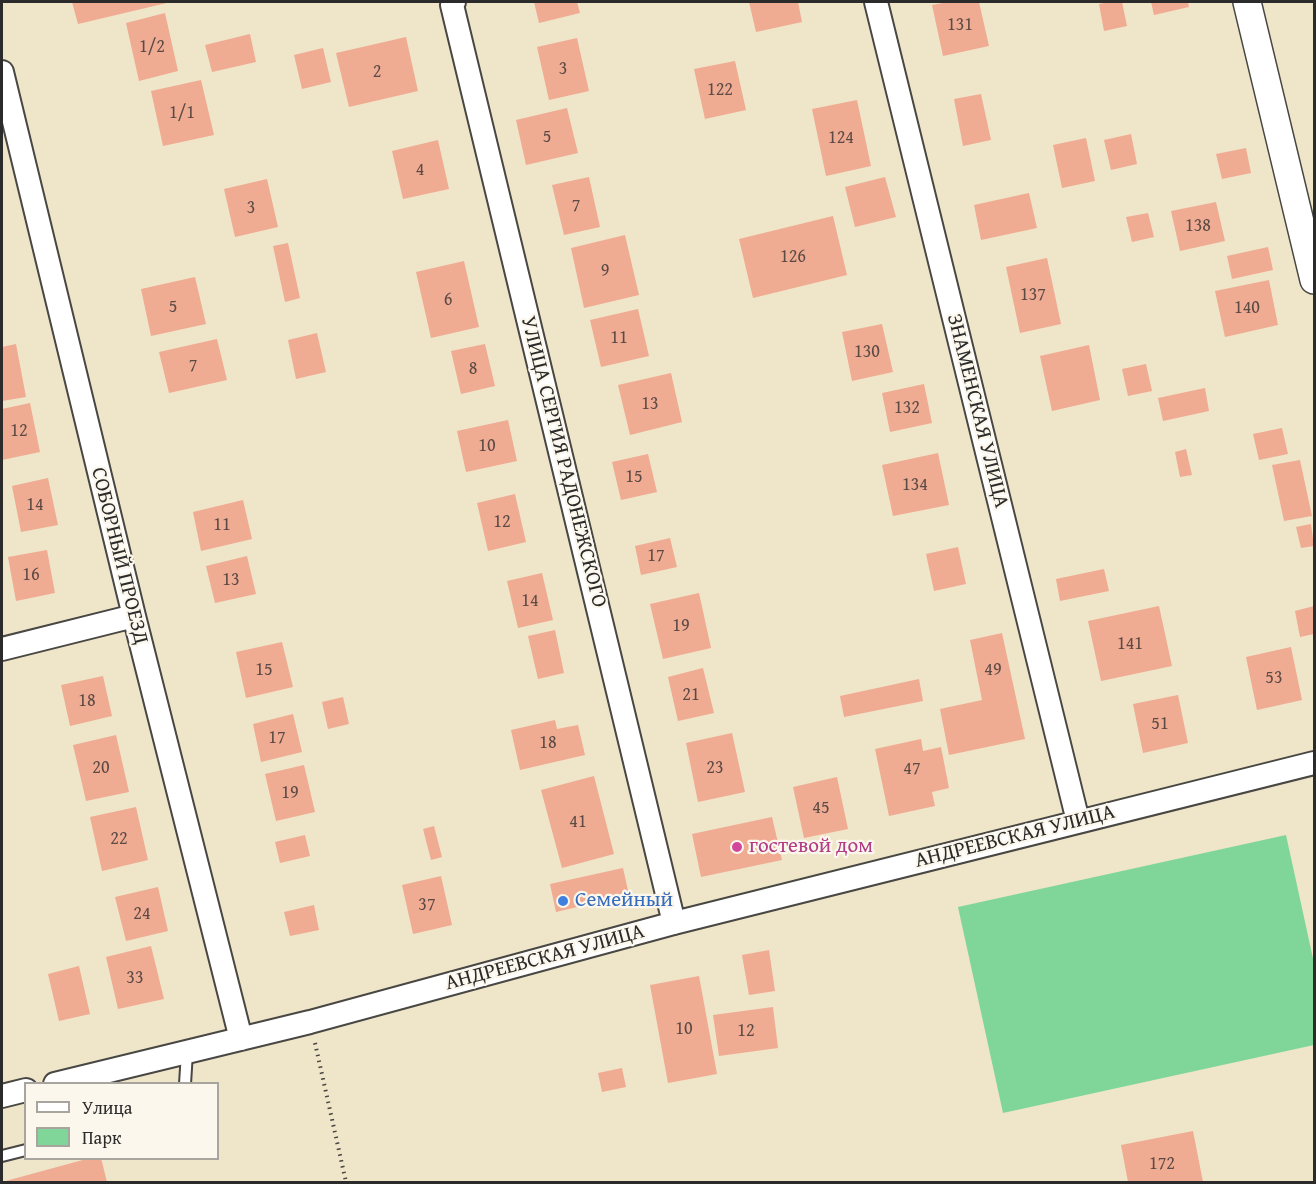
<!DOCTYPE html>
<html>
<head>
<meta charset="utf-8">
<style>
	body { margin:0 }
	#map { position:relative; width:1316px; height:1184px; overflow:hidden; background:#efe5c9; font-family:"Gentium Book Plus",serif }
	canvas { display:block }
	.frame { position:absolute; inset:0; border:3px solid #2b2b2b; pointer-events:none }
	.legend { position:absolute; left:24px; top:1082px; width:195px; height:78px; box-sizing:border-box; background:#fbf7ec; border:2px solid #a8a59f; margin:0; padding:8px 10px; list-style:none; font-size:18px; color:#2b2b2b }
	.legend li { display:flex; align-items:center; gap:12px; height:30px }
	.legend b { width:30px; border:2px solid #a8a59f }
</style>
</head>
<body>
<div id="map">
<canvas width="1316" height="1184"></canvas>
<div class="frame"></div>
<ul class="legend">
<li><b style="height:8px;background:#fff"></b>Улица</li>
<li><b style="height:16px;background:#80d699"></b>Парк</li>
</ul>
</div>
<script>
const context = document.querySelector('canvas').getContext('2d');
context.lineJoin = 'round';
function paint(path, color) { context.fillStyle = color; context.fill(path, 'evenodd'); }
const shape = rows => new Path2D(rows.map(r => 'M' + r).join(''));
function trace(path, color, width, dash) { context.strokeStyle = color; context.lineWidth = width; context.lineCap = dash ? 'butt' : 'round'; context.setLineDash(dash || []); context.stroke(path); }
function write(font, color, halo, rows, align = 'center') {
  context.font = font + ' "Gentium Book Plus",serif'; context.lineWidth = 4.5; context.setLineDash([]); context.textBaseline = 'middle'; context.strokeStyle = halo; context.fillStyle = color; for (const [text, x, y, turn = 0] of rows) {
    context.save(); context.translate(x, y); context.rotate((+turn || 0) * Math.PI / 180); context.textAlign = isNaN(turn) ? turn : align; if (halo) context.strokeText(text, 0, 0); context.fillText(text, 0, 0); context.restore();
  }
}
const green = shape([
	[1286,835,1314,963,1314,1045,1003,1113,958,907]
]);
const building = shape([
	[72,2,171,2,78,24],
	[534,2,577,2,580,13,539,23],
	[749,2,798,2,802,22,756,32],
	[948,2,979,2,989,46,943,56,932,5],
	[1109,2,1122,2,1127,26,1104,31,1099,4],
	[1151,2,1188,2,1189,7,1154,15],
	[165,13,178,71,139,81,126,23],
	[250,34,256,62,212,72,205,45],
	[406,37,418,91,349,107,336,53],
	[577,38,589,91,549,100,537,47],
	[323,48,331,82,302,89,294,55],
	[735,61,746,110,705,119,694,69],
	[201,80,214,135,163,146,151,91],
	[981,94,991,140,963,146,954,99],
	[857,100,871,166,826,176,812,109],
	[567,108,578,153,526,165,516,120],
	[1131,134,1137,164,1111,170,1104,140],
	[1086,138,1095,181,1062,188,1053,145],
	[438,140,449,189,403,199,392,151],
	[1246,148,1251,173,1222,179,1216,154],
	[589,177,600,227,564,235,552,185],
	[885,177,896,217,855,227,845,187],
	[267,179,278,227,235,237,224,189],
	[1029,193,1037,228,981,240,974,205],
	[1216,202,1225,241,1180,251,1171,211],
	[1148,213,1154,237,1132,242,1126,217],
	[833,216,847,275,753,298,739,239],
	[625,235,639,295,584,308,571,248],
	[288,243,300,298,285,302,273,246],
	[1268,247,1273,270,1232,279,1227,256],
	[1047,258,1061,324,1020,333,1006,267],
	[464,261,479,327,431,338,416,272],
	[195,277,206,324,151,336,141,289],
	[1269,280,1278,325,1225,337,1215,291],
	[638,309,649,356,601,367,590,320],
	[882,324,893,372,852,381,842,332],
	[317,333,326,372,296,379,288,340],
	[217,339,227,380,169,393,159,352],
	[16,344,26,397,2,401,2,347],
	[485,344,495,386,461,394,451,351],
	[1089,345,1100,400,1052,411,1040,356],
	[1146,364,1152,391,1128,396,1122,369],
	[671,373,682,422,630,435,618,385],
	[924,384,932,423,890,432,882,393],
	[1205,388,1209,411,1163,421,1158,398],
	[30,403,40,452,2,460,2,409],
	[508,420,517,461,466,472,457,431],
	[1282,428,1288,454,1259,460,1253,434],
	[1186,449,1192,475,1180,477,1175,452],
	[938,453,949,505,893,516,882,465],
	[648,454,657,492,621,500,612,462],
	[1300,460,1312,516,1284,521,1272,465],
	[48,478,58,525,21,532,12,486],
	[515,494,526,542,488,551,477,503],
	[243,500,252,539,201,551,193,512],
	[1311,524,1314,546,1301,548,1296,527],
	[670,538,677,567,641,575,635,546],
	[958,547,966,584,934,591,926,554],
	[47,550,55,593,16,601,8,557],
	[247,556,256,594,215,603,206,566],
	[1104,569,1109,591,1060,601,1056,579],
	[542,573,553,620,518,628,507,581],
	[699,593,711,648,663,659,650,604],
	[1159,606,1172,666,1101,681,1088,621],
	[1314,606,1314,634,1300,637,1295,611],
	[555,630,564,673,538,679,528,636],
	[1002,633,1025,739,949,755,940,709,982,700,970,640],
	[282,642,293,687,246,698,236,652],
	[1291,647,1302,700,1257,710,1246,657],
	[703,668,714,713,678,721,668,677],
	[103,676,112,716,70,726,61,685],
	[919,679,923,701,844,717,840,696],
	[1178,695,1188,743,1143,753,1133,704],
	[343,697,349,724,328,729,322,702],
	[293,714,302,752,261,762,253,724],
	[555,720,557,729,578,725,585,755,520,770,511,730],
	[732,733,745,792,698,802,686,743],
	[116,735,129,792,86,801,73,745],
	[921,739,923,751,941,747,949,788,932,792,935,806,889,816,875,749],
	[304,765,315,812,276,821,265,774],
	[594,776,614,854,562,868,541,790],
	[837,777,848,829,804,838,793,787],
	[136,807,148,860,102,871,90,817],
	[772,817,782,860,701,877,692,834],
	[434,826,442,857,431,860,423,829],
	[305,835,310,856,280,863,275,842],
	[623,868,629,895,556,912,550,884],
	[441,876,452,925,413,934,402,885],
	[158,887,168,931,126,941,115,897],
	[314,905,319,930,290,936,284,912],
	[151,946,164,999,118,1009,106,957],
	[769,950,775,991,749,995,742,955],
	[79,966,90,1014,59,1021,48,974],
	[699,976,717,1074,668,1083,650,985],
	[773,1007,778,1048,719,1056,713,1015],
	[622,1068,626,1087,602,1092,598,1073],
	[1193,1131,1203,1182,1128,1182,1121,1145],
	[90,1158,101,1158,107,1182,2,1182]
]);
const path = shape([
	[315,1043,346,1182]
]);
const service = shape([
	[185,1084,187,1052],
	[2,1156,26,1150]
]);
const minor = shape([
	[454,2,452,5,674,923],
	[876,2,1078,821],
	[2,72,134,616,241,1039],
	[2,649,134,616],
	[55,1084,310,1022,674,923,1314,763],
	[2,1096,26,1090]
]);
const tertiary = shape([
	[1247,2,1314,280]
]);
const markers = [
	[737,847,6,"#d1479c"],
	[563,901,6,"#3f7fe0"]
];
const numberNames = [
	["131",960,25],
	["1/2",152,47],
	["3",563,69],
	["2",377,72],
	["122",720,90],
	["1/1",182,113],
	["5",547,137],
	["124",841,138],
	["4",420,170],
	["7",576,206],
	["3",251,208],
	["138",1198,226],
	["126",793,257],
	["9",605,271],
	["137",1033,295],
	["6",448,300],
	["5",173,307],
	["140",1247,308],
	["11",619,338],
	["130",867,352],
	["7",193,366],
	["8",473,369],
	["13",650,404],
	["132",907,408],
	["12",19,431],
	["10",487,446],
	["15",634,477],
	["134",915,485],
	["14",35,505],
	["12",502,522],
	["11",222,525],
	["17",656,556],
	["16",31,575],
	["13",231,580],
	["14",530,601],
	["19",681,626],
	["141",1130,644],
	["15",264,670],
	["49",993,670],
	["53",1274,678],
	["21",691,695],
	["18",87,701],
	["51",1160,724],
	["17",277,738],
	["18",548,743],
	["20",101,768],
	["23",715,768],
	["47",912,769],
	["19",290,793],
	["45",821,808],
	["41",578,822],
	["22",119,839],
	["37",427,905],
	["24",142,914],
	["33",135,978],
	["10",684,1029],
	["12",746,1031],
	["172",1162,1164]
];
const streetNames = [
	["ЗНАМЕНСКАЯ УЛИЦА",977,411,76],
	["УЛИЦА СЕРГИЯ РАДОНЕЖСКОГО",563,462,76],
	["СОБОРНЫЙ ПРОЕЗД",119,556,76],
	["АНДРЕЕВСКАЯ УЛИЦА",1015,837,-14],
	["АНДРЕЕВСКАЯ УЛИЦА",545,958,-15]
];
const hotelNames = [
	["гостевой дом",749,847]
];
const shopNames = [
	["Семейный",575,901]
];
paint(green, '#80d699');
paint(building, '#f0ab93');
trace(service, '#484743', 14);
trace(minor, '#484743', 26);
trace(tertiary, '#484743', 30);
trace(path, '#484743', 4, [1.5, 4.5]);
trace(service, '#fff', 10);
trace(minor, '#fff', 22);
trace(tertiary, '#fff', 27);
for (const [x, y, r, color] of markers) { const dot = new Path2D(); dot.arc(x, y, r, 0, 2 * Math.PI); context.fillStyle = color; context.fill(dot); trace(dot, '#fbf7ec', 2); }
write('18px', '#5c4b45', null, numberNames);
write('21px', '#2b2b2b', '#fbf7ec', streetNames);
write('21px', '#b23c85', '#fbf7ec', hotelNames, 'left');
write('21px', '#366cbe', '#fbf7ec', shopNames, 'left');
</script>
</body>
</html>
